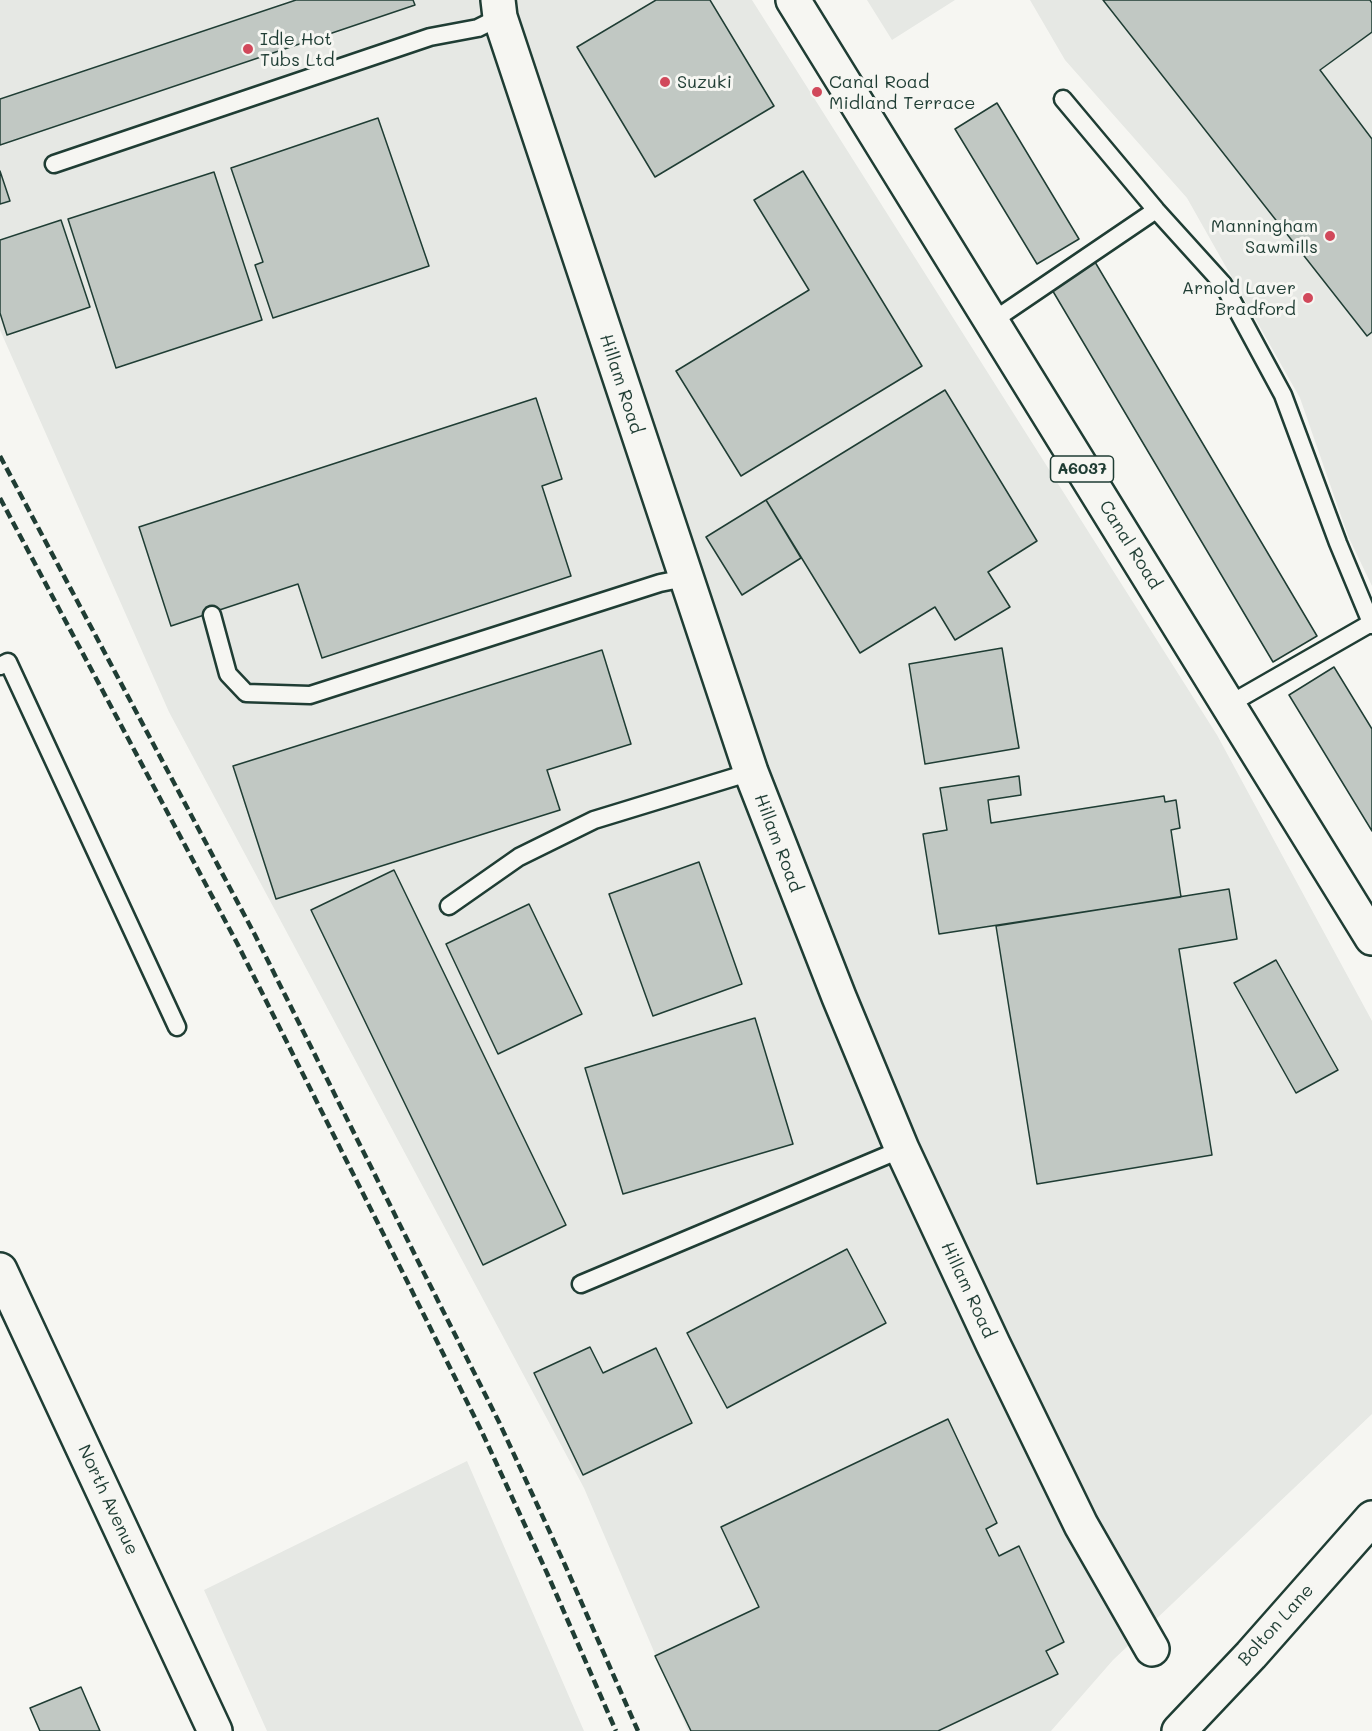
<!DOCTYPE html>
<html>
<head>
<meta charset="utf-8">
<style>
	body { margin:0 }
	canvas { display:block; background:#f6f6f2 }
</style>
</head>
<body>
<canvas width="1372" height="1731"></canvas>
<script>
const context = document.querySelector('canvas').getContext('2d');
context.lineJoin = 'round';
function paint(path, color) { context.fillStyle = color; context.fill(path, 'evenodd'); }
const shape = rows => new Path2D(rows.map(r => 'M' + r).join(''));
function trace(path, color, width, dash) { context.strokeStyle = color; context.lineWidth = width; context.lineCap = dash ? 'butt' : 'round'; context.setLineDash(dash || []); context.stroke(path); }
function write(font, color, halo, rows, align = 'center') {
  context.font = font + ' Mali,sans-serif'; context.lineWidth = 6; context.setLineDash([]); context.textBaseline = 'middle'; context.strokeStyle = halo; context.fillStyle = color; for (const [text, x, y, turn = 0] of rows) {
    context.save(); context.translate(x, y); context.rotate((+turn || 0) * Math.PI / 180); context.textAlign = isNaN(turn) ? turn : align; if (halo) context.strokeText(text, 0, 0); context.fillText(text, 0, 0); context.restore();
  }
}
const built = shape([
	[0,0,752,0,1217,735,1372,1021,1372,1414,1113,1660,1051,1731,688,1731,584,1488,169,712,0,330],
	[867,0,955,0,892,40],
	[1030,0,1372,0,1372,586,1348,536,1300,398,1187,198,1065,60],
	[467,1461,584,1731,267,1731,204,1590]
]);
const building = shape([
	[296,0,413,0,415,5,0,145,0,99,296,0],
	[656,0,710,0,774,106,655,177,577,47,656,0],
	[1103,0,1370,0,1372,3,1372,32,1320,70,1372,139,1372,332,1367,336,1103,0],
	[997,103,1079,239,1037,264,955,129,997,103],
	[378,118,429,266,273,318,255,265,263,262,231,168,378,118],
	[0,171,10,201,0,204,0,171],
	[803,171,922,366,741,476,676,371,809,290,754,200,803,171],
	[214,172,262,320,116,368,68,219,214,172],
	[61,220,90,307,7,335,0,313,0,240,61,220],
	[1095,262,1317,636,1273,662,1051,288,1095,262],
	[945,390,1037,541,988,572,1010,607,955,640,935,607,860,653,766,500,945,390],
	[536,398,562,479,542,486,571,576,322,658,298,584,171,626,139,527,536,398],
	[766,500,801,558,742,595,706,537,766,500],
	[1002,648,1019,748,925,764,909,664,1002,648],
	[602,650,631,744,547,770,560,810,276,899,233,766,602,650],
	[1334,667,1372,729,1372,831,1289,695,1334,667],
	[1019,776,1021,795,988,800,991,823,1164,796,1165,802,1176,800,1180,828,1171,830,1181,897,939,934,923,834,947,830,940,788,1019,776],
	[699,862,742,984,653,1016,609,894,699,862],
	[394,870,566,1225,483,1265,311,910,394,870],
	[1229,889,1237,939,1179,949,1212,1155,1037,1184,996,926,1229,889],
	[529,904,582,1014,498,1054,446,944,529,904],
	[1276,960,1338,1070,1296,1093,1234,983,1276,960],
	[755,1018,793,1144,623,1194,585,1068,755,1018],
	[847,1249,886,1323,727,1408,687,1333,847,1249],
	[590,1347,603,1373,656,1348,692,1423,583,1475,534,1373,590,1347],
	[948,1419,997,1523,986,1529,999,1556,1019,1546,1064,1642,1046,1651,1058,1674,938,1731,691,1731,655,1656,759,1607,721,1527,948,1419],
	[81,1687,100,1731,40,1731,30,1708,81,1687]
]);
const lane = shape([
	[1063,99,1156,210,1223,284,1283,395,1338,543,1372,625],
	[54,164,430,37,478,28,500,17],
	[991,322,1156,210],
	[212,615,228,674,246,693,310,695,660,583,685,578],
	[0,666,8,662,177,1027],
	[1228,705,1371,623],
	[449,906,519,857,594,820,751,772],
	[581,1284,902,1149]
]);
const street = shape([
	[498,0,500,17,751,772,839,997,902,1149,993,1344,1081,1525,1152,1649],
	[0,1270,215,1731]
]);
const primary = shape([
	[793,0,1372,938],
	[1179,1731,1251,1655,1372,1518]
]);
const rail = shape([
	[0,456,255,935,426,1277,499,1422,565,1565,638,1731],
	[0,498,237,943,409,1285,481,1430,547,1573,616,1731]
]);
const markers = [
	[248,49,6,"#d1495b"],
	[665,82,6,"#d1495b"],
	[817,92,6,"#d1495b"],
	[1330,236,6,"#d1495b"],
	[1308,298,6,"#d1495b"]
];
const shields = [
	[1082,469,63]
];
const shieldNames = [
	["A6037",1082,469]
];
const poiNames = [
	["Idle Hot",260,39],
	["Tubs Ltd",260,60],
	["Suzuki",677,82],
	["Canal Road",829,82],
	["Midland Terrace",829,103],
	["Manningham",1318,226,"right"],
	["Sawmills",1318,247,"right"],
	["Arnold Laver",1296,288,"right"],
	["Bradford",1296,309,"right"]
];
const streetNames = [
	["Hillam Road",621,384,72],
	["Canal Road",1130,545,58],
	["Hillam Road",778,843,69],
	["Hillam Road",968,1290,65],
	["North Avenue",108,1500,65],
	["Bolton Lane",1276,1625,-48]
];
paint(built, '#e6e8e4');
paint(building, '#c1c8c3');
trace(building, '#1f3d34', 1.5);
trace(lane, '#1f3d34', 21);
trace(street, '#1f3d34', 38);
trace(primary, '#1f3d34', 38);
trace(lane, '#f6f6f2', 16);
trace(street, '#f6f6f2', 33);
trace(primary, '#f6f6f2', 33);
trace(rail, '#1f3d34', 4.5, [9, 4.5]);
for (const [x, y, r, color] of markers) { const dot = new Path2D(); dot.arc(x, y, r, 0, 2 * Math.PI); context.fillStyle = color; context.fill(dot); trace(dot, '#f6f6f2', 2); }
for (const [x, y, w] of shields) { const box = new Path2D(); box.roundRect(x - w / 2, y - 13, w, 26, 4.5); context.fillStyle = '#f6f6f2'; context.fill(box); trace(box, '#1f3d34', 1.5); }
write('bold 16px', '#1f3d34', null, shieldNames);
write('18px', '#1f3d34', '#f6f6f2', poiNames, 'left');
write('18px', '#1f3d34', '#f6f6f2', streetNames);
</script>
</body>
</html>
